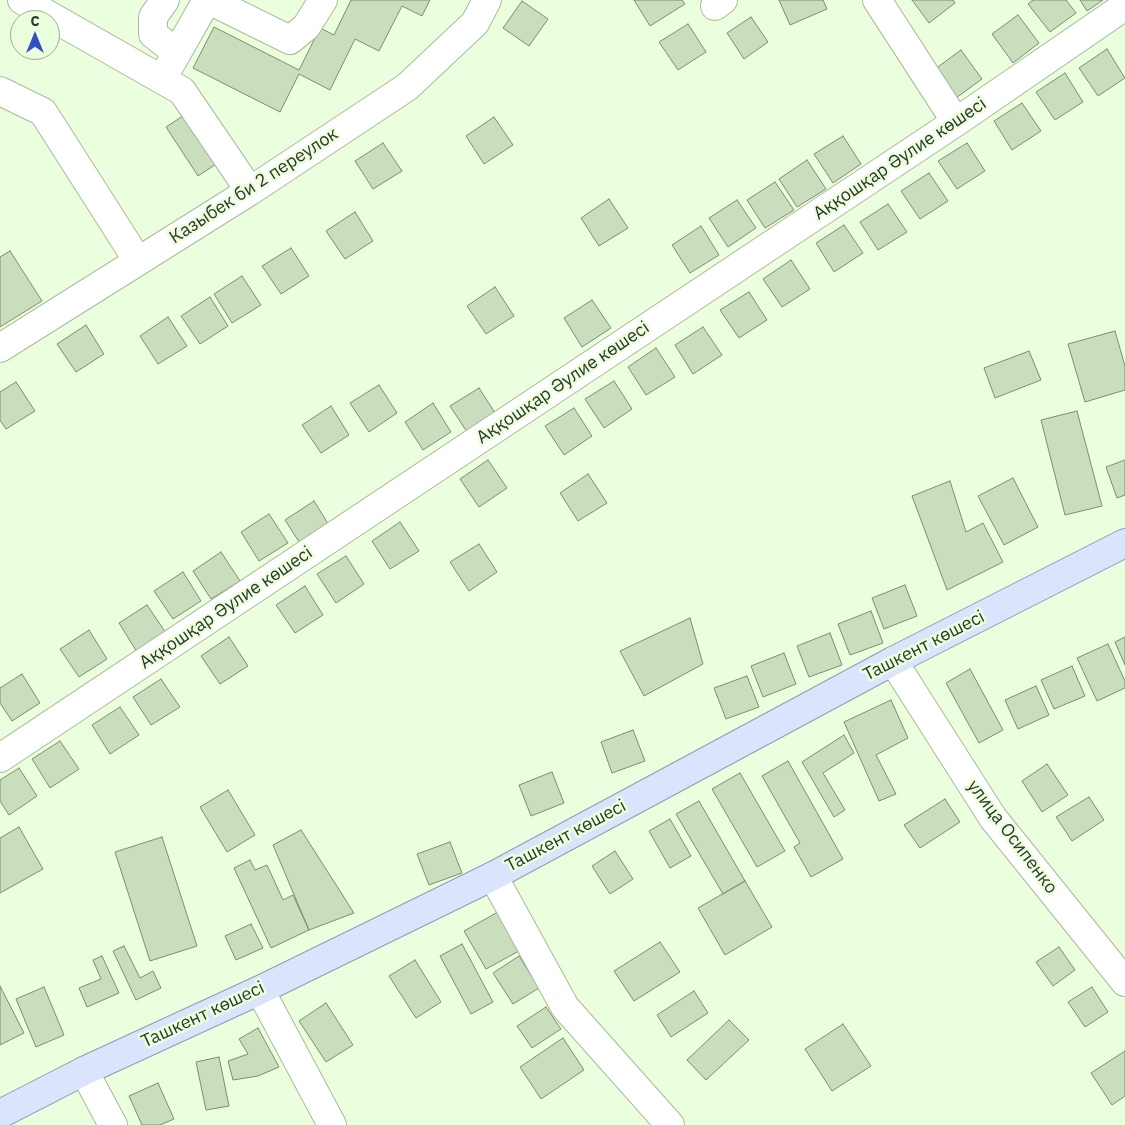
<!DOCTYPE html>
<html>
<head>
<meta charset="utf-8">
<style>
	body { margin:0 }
	#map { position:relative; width:1125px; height:1125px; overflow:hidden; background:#ebfedd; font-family:"IBM Plex Sans",sans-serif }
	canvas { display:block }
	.north { position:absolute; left:10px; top:10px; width:50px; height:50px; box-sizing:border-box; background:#ebfedd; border:1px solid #a0ae95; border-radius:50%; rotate:0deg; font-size:14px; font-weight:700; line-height:20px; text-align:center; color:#2f3629 }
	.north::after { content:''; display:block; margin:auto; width:18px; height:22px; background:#3250c1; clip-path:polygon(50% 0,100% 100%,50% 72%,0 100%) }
</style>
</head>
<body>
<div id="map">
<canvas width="1125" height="1125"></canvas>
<div class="north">С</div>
</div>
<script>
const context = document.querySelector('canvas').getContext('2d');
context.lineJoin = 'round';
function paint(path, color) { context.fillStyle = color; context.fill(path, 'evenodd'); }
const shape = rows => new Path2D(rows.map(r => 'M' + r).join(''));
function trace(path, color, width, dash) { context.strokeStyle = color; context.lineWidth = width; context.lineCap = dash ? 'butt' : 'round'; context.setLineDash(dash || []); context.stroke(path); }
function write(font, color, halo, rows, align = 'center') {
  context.font = font + ' "IBM Plex Sans",sans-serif'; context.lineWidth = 5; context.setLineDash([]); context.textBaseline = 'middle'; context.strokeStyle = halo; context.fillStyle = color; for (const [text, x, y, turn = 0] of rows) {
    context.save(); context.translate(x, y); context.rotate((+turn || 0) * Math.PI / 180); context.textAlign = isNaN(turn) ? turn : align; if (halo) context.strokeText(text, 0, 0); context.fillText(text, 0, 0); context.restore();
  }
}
const building = shape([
	[351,0,430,0,422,16,402,6,379,51,355,39,330,90,299,74,280,112,193,68,214,27,299,70,320,28,334,35,351,0],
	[634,0,682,0,685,4,650,26,634,0],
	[779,0,823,0,827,9,790,25,779,0],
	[912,0,953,0,955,3,929,23,912,0],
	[1033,0,1066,0,1076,13,1050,32,1028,4,1033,0],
	[1080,0,1103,0,1087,11,1080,0],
	[522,1,548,19,529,46,503,28,522,1],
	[1018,15,1039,43,1013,63,992,34,1018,15],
	[751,17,768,42,744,59,727,33,751,17],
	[688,24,706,52,678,70,659,42,688,24],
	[1107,49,1125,78,1098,96,1079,68,1107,49],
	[961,50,982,79,956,98,935,69,961,50],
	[1065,73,1083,102,1055,120,1036,92,1065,73],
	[1022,103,1041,131,1012,150,994,121,1022,103],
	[189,112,221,161,198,176,166,127,189,112],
	[494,117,513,145,484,164,466,136,494,117],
	[843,136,861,164,833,183,814,154,843,136],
	[383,143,402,171,373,189,355,161,383,143],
	[967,143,985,171,957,189,938,161,967,143],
	[807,160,826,189,797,207,779,179,807,160],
	[929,173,948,201,920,219,901,191,929,173],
	[775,182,794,210,765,228,747,200,775,182],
	[609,199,628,228,599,246,581,218,609,199],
	[737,200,756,228,728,247,709,218,737,200],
	[888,204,907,232,878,250,860,222,888,204],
	[355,212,373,241,345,259,326,231,355,212],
	[844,225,863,253,834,272,816,243,844,225],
	[701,226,719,255,690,273,672,245,701,226],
	[291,248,309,276,281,294,262,266,291,248],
	[10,251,42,301,0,327,0,257,10,251],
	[791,260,810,289,782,307,763,279,791,260],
	[242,276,261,305,232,323,214,294,242,276],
	[495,287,514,316,486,334,467,306,495,287],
	[749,292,767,320,739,338,720,310,749,292],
	[210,297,228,326,200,344,181,316,210,297],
	[592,300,611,328,582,347,564,318,592,300],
	[168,317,187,346,158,364,140,336,168,317],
	[86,325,104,354,76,372,57,344,86,325],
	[703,327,722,355,693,374,675,345,703,327],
	[1115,331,1125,366,1125,390,1085,402,1068,344,1115,331],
	[656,348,675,377,646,395,628,367,656,348],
	[1029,351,1041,380,995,398,984,368,1029,351],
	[614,381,632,409,604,428,585,399,614,381],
	[16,382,35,411,6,429,0,420,0,392,16,382],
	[379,385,397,413,369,432,350,403,379,385],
	[479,388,497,416,469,435,450,406,479,388],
	[433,403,451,432,423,450,405,422,433,403],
	[331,406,349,435,321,453,302,425,331,406],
	[574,408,592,436,564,455,545,426,574,408],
	[1077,411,1102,506,1065,515,1041,420,1077,411],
	[488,460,507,488,479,507,460,479,488,460],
	[1125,460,1125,495,1117,498,1106,467,1125,460],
	[588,474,607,503,578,521,560,493,588,474],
	[1013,478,1038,527,1004,545,978,496,1013,478],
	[950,481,966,532,983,523,1003,562,947,590,912,496,950,481],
	[314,501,332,530,303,548,285,520,314,501],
	[269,514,288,543,259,561,241,532,269,514],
	[400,522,419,551,390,569,372,541,400,522],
	[479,544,497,572,469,591,450,562,479,544],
	[221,552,240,581,211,599,193,571,221,552],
	[346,556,364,584,336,603,317,574,346,556],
	[183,572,201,601,173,619,154,591,183,572],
	[905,585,917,616,884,629,872,598,905,585],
	[305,586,323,615,295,633,276,605,305,586],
	[147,605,166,633,137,652,119,623,147,605],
	[871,611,883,643,850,655,838,624,871,611],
	[690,618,703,664,644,696,620,651,690,618],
	[89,630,107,659,79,677,60,649,89,630],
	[830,633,842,665,809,677,797,646,830,633],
	[229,637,248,666,220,684,201,656,229,637],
	[1125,637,1125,665,1115,642,1125,637],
	[1108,644,1125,681,1125,688,1097,701,1077,658,1108,644],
	[784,653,796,684,763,697,751,666,784,653],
	[1072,666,1085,696,1054,709,1041,680,1072,666],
	[970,669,1003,730,979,743,946,683,970,669],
	[22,674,40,703,12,721,0,703,0,688,22,674],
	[747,676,759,707,726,719,714,688,747,676],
	[161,679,180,707,151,725,133,697,161,679],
	[1036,686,1049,715,1018,729,1005,700,1036,686],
	[891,700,908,738,876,755,896,794,879,801,844,722,891,700],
	[120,707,139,735,110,754,92,725,120,707],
	[633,730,645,761,612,773,601,742,633,730],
	[844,735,854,753,823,773,845,810,834,817,802,762,844,735],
	[60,741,79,769,50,788,32,759,60,741],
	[788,761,843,859,811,877,794,847,800,843,762,776,788,761],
	[1047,764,1068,795,1042,812,1022,781,1047,764],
	[19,768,37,796,9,815,0,801,0,780,19,768],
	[552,772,564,803,531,816,519,785,552,772],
	[740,773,785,851,757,867,712,789,740,773],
	[228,790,255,835,227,852,200,807,228,790],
	[1089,797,1104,820,1072,841,1056,817,1089,797],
	[945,799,960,822,920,848,904,825,945,799],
	[699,801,745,881,723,894,676,814,699,801],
	[670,819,691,856,670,868,649,831,670,819],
	[19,827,43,869,0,893,0,838,19,827],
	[301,830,354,913,309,930,273,845,301,830],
	[162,837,197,946,150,961,115,852,162,837],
	[450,842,462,873,429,885,417,854,450,842],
	[615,851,633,879,610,894,592,866,615,851],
	[250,860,255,870,267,865,283,900,293,895,309,930,271,948,234,868,250,860],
	[745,881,772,927,725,955,698,908,745,881],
	[498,912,519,951,486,969,464,931,498,912],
	[251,924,263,948,236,960,225,936,251,924],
	[660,942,680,972,634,1001,614,971,660,942],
	[462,944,493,1002,471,1014,440,956,462,944],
	[124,946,140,978,153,971,161,988,136,1000,113,951,124,946],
	[1059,947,1075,970,1053,986,1036,962,1059,947],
	[102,956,119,993,87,1007,79,988,101,979,93,960,102,956],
	[519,956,539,988,513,1004,493,973,519,956],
	[415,960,441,1002,416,1018,389,976,415,960],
	[0,986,24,1033,0,1045,0,986],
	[44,987,64,1035,36,1047,16,999,44,987],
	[1092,987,1108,1012,1085,1027,1068,1002,1092,987],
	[694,991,708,1013,671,1037,657,1015,694,991],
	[326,1003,353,1045,326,1062,299,1021,326,1003],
	[546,1007,561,1029,532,1048,517,1026,546,1007],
	[729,1020,749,1040,706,1080,687,1060,729,1020],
	[843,1024,871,1066,832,1091,805,1049,843,1024],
	[258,1028,279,1067,258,1076,233,1080,228,1061,248,1054,239,1039,258,1028],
	[563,1038,584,1070,541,1099,520,1067,563,1038],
	[1125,1051,1125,1096,1112,1105,1091,1073,1125,1051],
	[219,1057,229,1106,206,1110,196,1062,219,1057],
	[158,1083,174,1119,160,1125,142,1125,129,1096,158,1083]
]);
const minor = shape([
	[22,0,182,91,250,191],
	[165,0,153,17,153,34,177,53],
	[209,0,290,40,306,27,323,0],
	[877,0,956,122],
	[715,6,723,0],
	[162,79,207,0],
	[0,91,43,112,138,261],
	[0,348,250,191,407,87,475,23,487,0],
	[893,661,993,818,1125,982],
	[0,758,956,122,1125,6],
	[493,876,565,1007,670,1125],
	[260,990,332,1125],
	[84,1071,113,1125]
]);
const major = shape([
	[0,1114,84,1071,260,990,493,876,893,661,1125,543]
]);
const streetNames = [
	["Аққошқар Әулие көшесі",900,159,-34],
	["Казыбек би 2 переулок",254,186,-33],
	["Аққошқар Әулие көшесі",563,383,-34],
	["Аққошқар Әулие көшесі",226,608,-34],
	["Ташкент көшесі",924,646,-27],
	["Ташкент көшесі",566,836,-28],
	["улица Осипенко",1012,837,53],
	["Ташкент көшесі",203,1015,-25]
];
paint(building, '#caddbc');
trace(building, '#7c8e6f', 1);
trace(minor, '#a8bb9b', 30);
trace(major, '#8f9cb2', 30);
trace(minor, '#fff', 28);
trace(major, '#dae5fd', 28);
write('18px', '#2f3629', '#ebfedd', streetNames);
</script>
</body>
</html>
